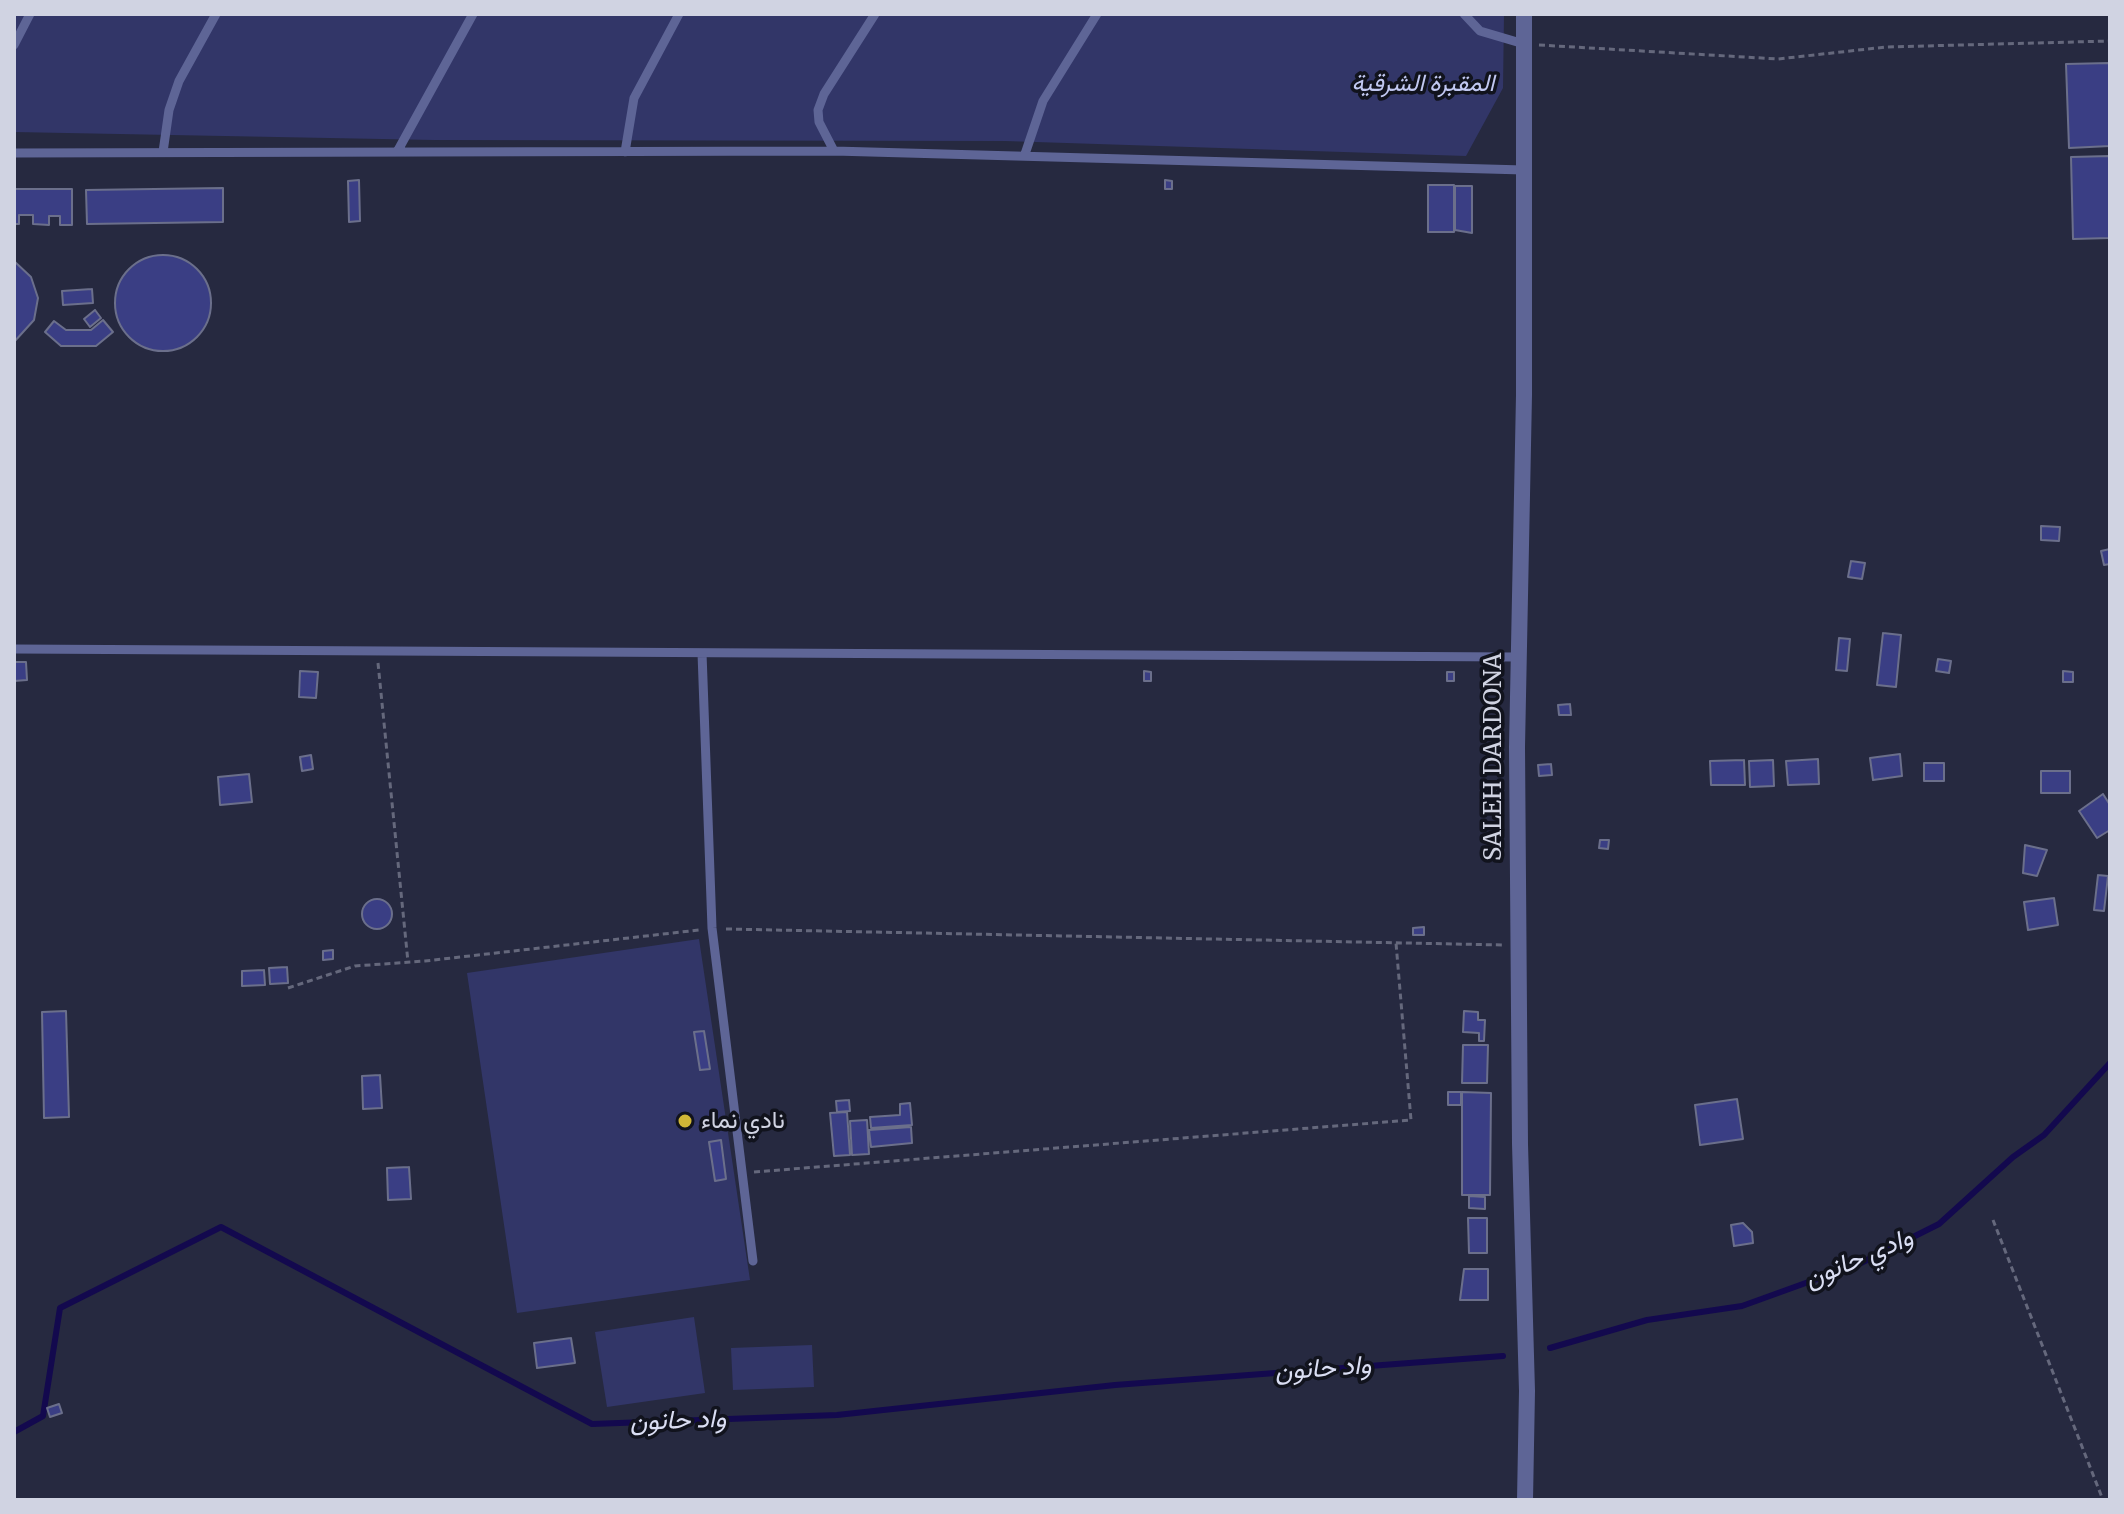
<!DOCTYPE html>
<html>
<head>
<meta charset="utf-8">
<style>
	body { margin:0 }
	#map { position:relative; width:2124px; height:1514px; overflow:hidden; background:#262940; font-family:Merriweather,serif }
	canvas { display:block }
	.frame { position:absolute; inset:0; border:16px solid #d0d3e2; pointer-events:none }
</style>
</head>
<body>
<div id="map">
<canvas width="2124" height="1514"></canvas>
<div class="frame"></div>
</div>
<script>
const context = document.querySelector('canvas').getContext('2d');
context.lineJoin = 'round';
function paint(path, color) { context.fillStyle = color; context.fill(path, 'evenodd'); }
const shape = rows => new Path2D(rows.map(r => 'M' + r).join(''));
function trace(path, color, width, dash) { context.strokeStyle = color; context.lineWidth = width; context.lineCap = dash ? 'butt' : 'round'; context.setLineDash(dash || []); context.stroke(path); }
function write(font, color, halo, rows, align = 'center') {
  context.font = font + ' Merriweather,Vazirmatn,serif'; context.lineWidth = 7; context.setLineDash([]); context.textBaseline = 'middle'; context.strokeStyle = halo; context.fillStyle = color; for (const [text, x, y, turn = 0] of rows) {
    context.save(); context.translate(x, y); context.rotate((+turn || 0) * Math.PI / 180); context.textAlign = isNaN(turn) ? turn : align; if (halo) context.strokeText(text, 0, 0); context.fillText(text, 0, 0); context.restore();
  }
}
const green = shape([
	[14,14,1504,14,1503,88,1466,156,1005,141,434,140,14,132],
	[699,939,750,1280,517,1313,467,973],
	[694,1317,705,1393,607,1407,595,1332],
	[812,1345,814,1387,733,1390,731,1348]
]);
const stream = shape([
	[1550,1348,1647,1320,1742,1306,1861,1263,1939,1224,2013,1157,2044,1135,2110,1063],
	[14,1432,43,1416,60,1308,221,1227,592,1424,837,1415,1115,1385,1503,1356]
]);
const building = shape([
	[2110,63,2110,146,2069,148,2066,64,2110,63],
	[2110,156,2110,238,2073,239,2071,157,2110,156],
	[359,180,360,221,349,222,348,181,359,180],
	[1165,180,1172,181,1172,189,1165,189,1165,180],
	[1428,185,1454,185,1454,232,1428,232,1428,185],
	[1455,186,1472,186,1472,233,1455,230,1455,186],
	[223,188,223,222,87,224,86,190,223,188],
	[14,189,72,189,72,225,60,225,60,216,49,216,49,225,33,224,33,215,19,215,19,224,14,224,14,189],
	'115 303a48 48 0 1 1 96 0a48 48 0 1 1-96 0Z',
	[14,261,31,277,38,298,34,320,14,342,14,261],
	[92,289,93,303,63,305,62,291,92,289],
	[95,310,101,318,90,327,84,319,95,310],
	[103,320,113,332,96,346,61,346,45,332,54,321,66,330,91,330,103,320],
	[2041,526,2060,527,2059,541,2041,540,2041,526],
	[2110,549,2110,564,2104,565,2101,551,2110,549],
	[1851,561,1865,563,1862,579,1848,577,1851,561],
	[1883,633,1901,635,1896,687,1877,685,1883,633],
	[1839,638,1850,639,1847,671,1836,670,1839,638],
	[1938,659,1951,661,1949,673,1936,671,1938,659],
	[14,662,26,662,27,680,14,681,14,662],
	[300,671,318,672,316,698,299,697,300,671],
	[1144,671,1151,672,1151,681,1144,681,1144,671],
	[2063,671,2073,672,2073,682,2063,682,2063,671],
	[1447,672,1454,672,1454,681,1447,681,1447,672],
	[1570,704,1571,715,1559,715,1558,705,1570,704],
	[1900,754,1902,776,1873,780,1870,758,1900,754],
	[311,755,313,769,302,771,300,757,311,755],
	[1818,759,1819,784,1788,785,1786,761,1818,759],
	[1744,760,1745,785,1711,785,1710,761,1744,760],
	[1773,760,1774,786,1750,787,1749,761,1773,760],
	[1924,763,1944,763,1944,781,1924,781,1924,763],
	[1551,764,1552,775,1539,776,1538,765,1551,764],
	[2041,771,2070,771,2070,793,2041,793,2041,771],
	[249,774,252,802,220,805,218,777,249,774],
	[2103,794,2110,805,2110,830,2097,838,2079,811,2103,794],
	[1600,840,1609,840,1608,849,1599,848,1600,840],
	[2025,845,2047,850,2037,876,2023,873,2025,845],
	[2098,875,2108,876,2104,911,2094,910,2098,875],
	[2054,898,2058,925,2028,930,2024,902,2054,898],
	'362 914a15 15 0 1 1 30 0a15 15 0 1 1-30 0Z',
	[1424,927,1424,935,1413,935,1413,928,1424,927],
	[333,950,333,959,323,960,323,951,333,950],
	[287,967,288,983,270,984,269,968,287,967],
	[264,970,265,985,242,986,242,971,264,970],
	[66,1011,69,1117,44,1118,42,1012,66,1011],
	[1464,1011,1478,1012,1478,1020,1485,1020,1484,1041,1479,1041,1479,1033,1463,1032,1464,1011],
	[704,1031,710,1069,700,1070,694,1032,704,1031],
	[1463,1045,1488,1045,1487,1083,1462,1083,1463,1045],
	[380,1075,382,1108,363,1109,362,1076,380,1075],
	[1448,1092,1461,1092,1461,1105,1448,1105,1448,1092],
	[1462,1092,1491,1093,1490,1195,1462,1195,1462,1092],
	[1737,1099,1743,1139,1700,1145,1695,1105,1737,1099],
	[849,1100,850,1111,837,1112,836,1101,849,1100],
	[910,1103,912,1125,871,1128,870,1117,900,1115,900,1104,910,1103],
	[847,1112,850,1155,834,1156,830,1113,847,1112],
	[867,1120,869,1154,852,1155,850,1121,867,1120],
	[911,1127,912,1143,871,1147,869,1130,911,1127],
	[721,1140,726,1179,715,1181,709,1142,721,1140],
	[409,1167,411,1199,388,1200,387,1168,409,1167],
	[1469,1196,1485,1197,1485,1209,1469,1208,1469,1196],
	[1468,1218,1487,1218,1487,1253,1469,1253,1468,1218],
	[1743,1223,1752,1232,1753,1243,1734,1246,1731,1225,1743,1223],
	[1464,1269,1488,1269,1488,1300,1460,1300,1464,1269],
	[571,1338,575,1363,537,1368,534,1343,571,1338],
	[59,1404,62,1413,50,1417,47,1408,59,1404]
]);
const path = shape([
	[1539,45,1778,59,1886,47,2110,41],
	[378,663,408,962],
	[726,929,1503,945],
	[288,988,355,966,425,961,699,930],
	[754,1172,1411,1120,1396,943],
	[1993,1220,2103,1500]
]);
const service = shape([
	[1464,14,1480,31,1524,44],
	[14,45,30,14],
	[834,151,819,122,818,110,824,94,875,14],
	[163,152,169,110,179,81,216,14],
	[397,152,473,14],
	[625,152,634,98,679,14],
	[14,153,834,151,1524,170],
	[1025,154,1043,101,1097,14],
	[14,649,1517,657],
	[702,653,712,928,753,1261]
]);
const minor = shape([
	[1524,14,1524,395,1517,747,1520,1144,1527,1391,1525,1500]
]);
const markers = [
	[685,1121,8,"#d1b736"]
];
const parkNames = [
	["المقبرة الشرقية",1423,84]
];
const streetNames = [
	["SALEH DARDONA",1494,757,-90]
];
const poiNames = [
	["نادي نماء",701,1121]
];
const waterNames = [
	["وادي حانون",1859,1259,-23],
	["واد حانون",1323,1369,-4],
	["واد حانون",678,1421,-2]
];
paint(green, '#323668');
trace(stream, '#13094e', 6);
paint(building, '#3a3e84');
trace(building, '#6b6f8b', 2);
trace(path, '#65687c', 3, [6, 4]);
trace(service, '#5e6596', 9);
trace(minor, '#5e6596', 16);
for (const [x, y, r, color] of markers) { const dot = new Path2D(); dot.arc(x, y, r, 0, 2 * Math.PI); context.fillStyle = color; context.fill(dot); trace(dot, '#11131d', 3); }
write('italic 24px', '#c1c8f1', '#11131d', parkNames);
write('24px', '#d0d3e2', '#11131d', streetNames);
write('24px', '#d0d3e2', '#11131d', poiNames, 'left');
write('italic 26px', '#dadef3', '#11131d', waterNames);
</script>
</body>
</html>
